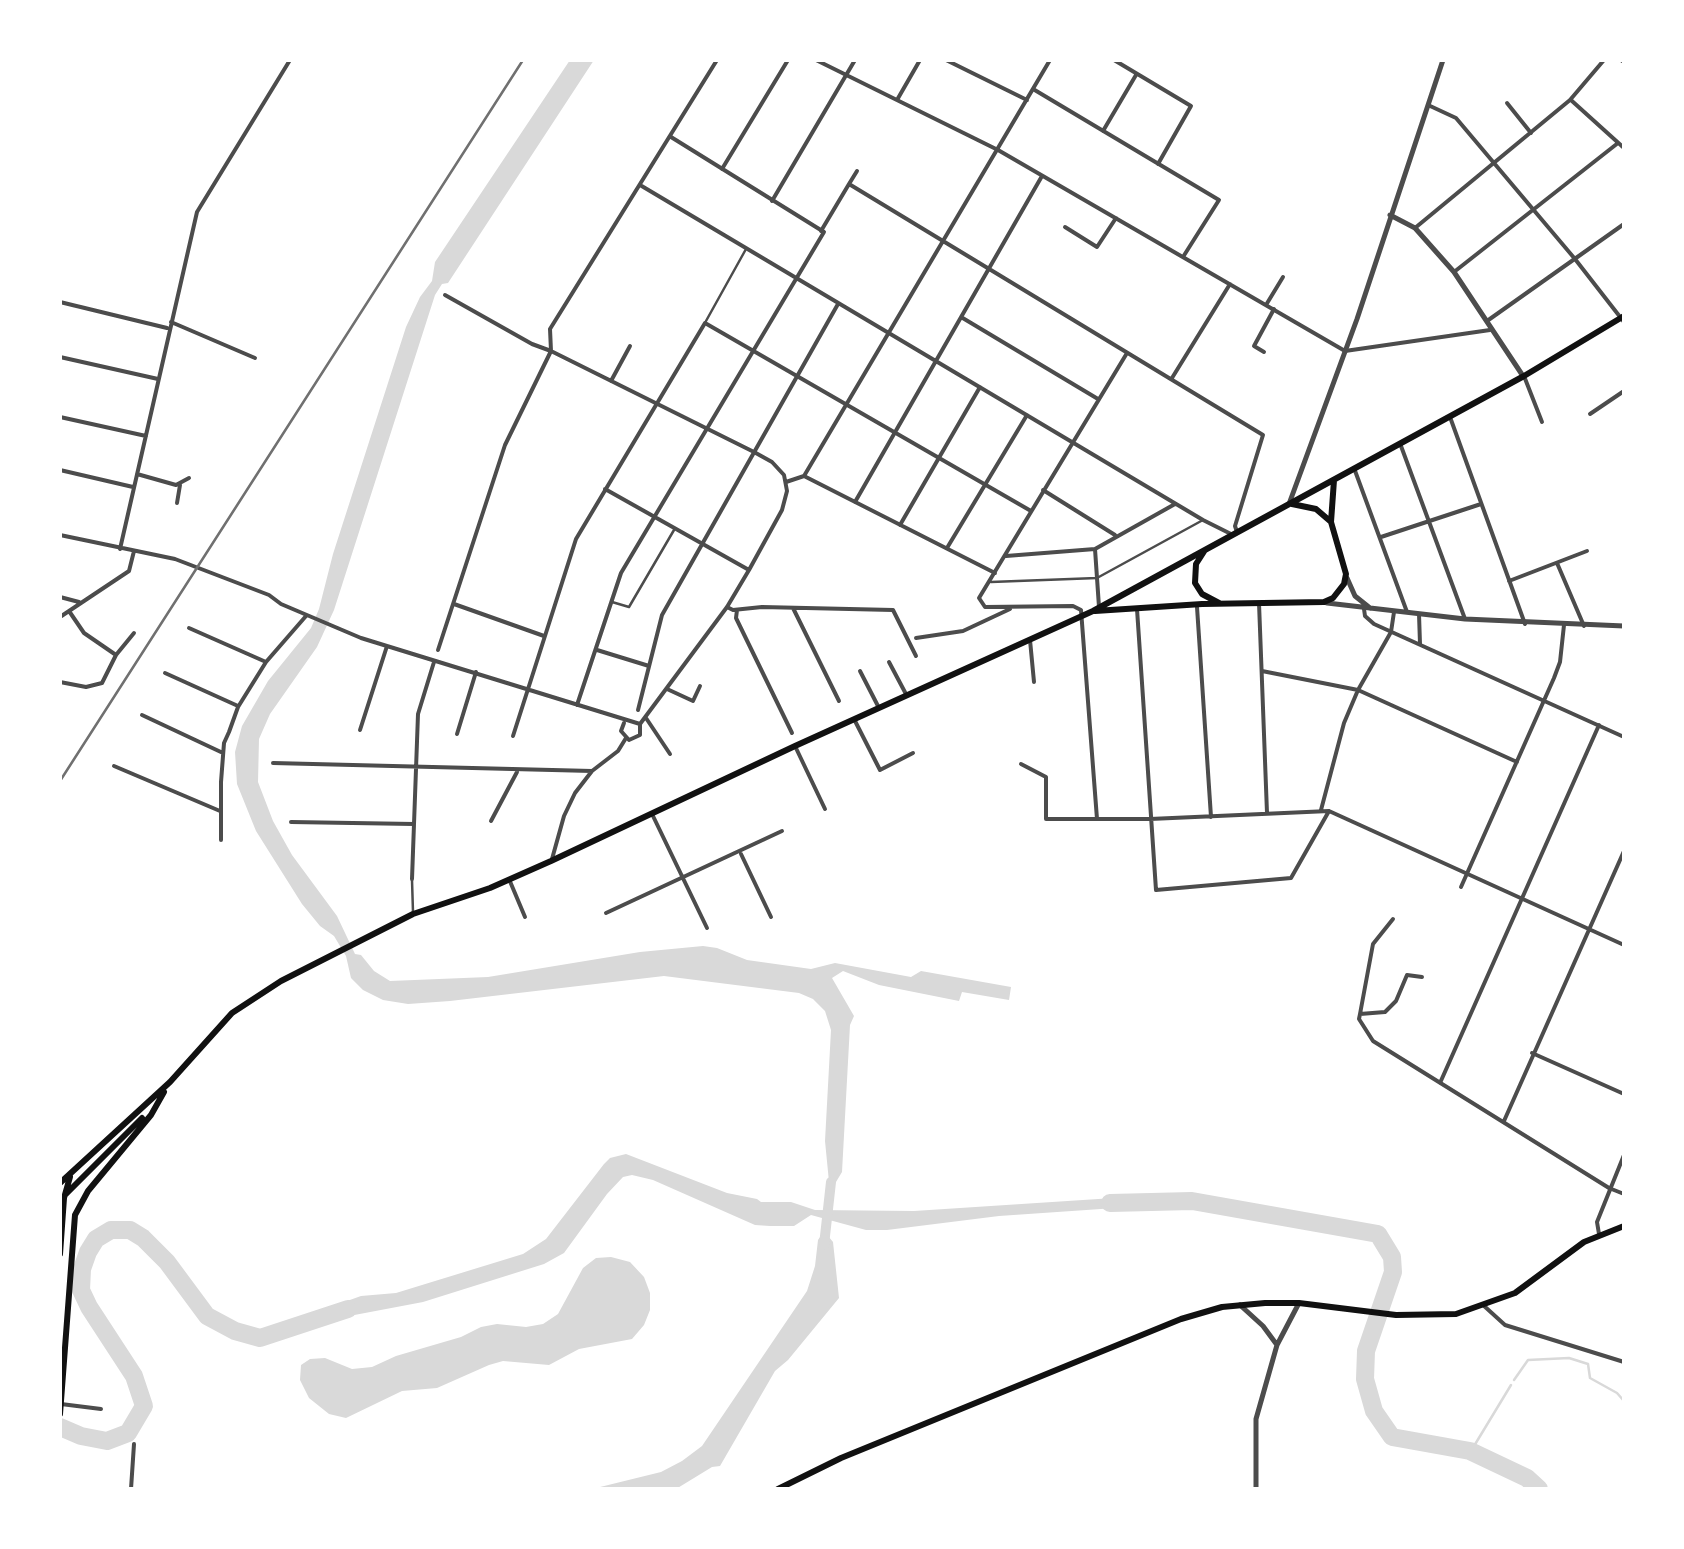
<!DOCTYPE html>
<html>
<head>
<meta charset="utf-8">
<style>
	body { margin:0 }
	#map { position:relative; width:1684px; height:1549px; overflow:hidden; background:#fff; font-family:"Nunito Sans",sans-serif }
	canvas { display:block }
	.frame { position:absolute; inset:0; border:62px solid #fff; pointer-events:none }
</style>
</head>
<body>
<div id="map">
<canvas width="1684" height="1549"></canvas>
<div class="frame"></div>
</div>
<script>
const context = document.querySelector('canvas').getContext('2d');
context.lineJoin = 'round';
function paint(path, color) { context.fillStyle = color; context.fill(path, 'evenodd'); }
const shape = rows => new Path2D(rows.map(r => 'M' + r).join(''));
function trace(path, color, width, dash) { context.strokeStyle = color; context.lineWidth = width; context.lineCap = dash ? 'butt' : 'round'; context.setLineDash(dash || []); context.stroke(path); }
const water = shape([
	[570,60,594,60,448,283,442,284,435,295,334,610,317,647,270,714,259,739,258,782,273,821,292,855,337,916,355,954,361,955,374,971,390,981,488,977,640,952,703,946,717,948,747,960,811,969,835,963,911,977,921,971,1011,987,1009,1000,962,992,959,1001,879,985,843,971,832,978,854,1016,850,1025,842,1172,830,1192,825,1141,831,1030,825,1011,813,999,799,993,664,976,450,1001,408,1004,383,1000,363,990,351,978,346,956,334,936,320,926,302,904,256,831,237,784,235,752,242,726,268,681,311,628,319,609,333,554,406,327,420,297,432,281,435,262],
	[626,1154,727,1193,757,1199,761,1202,791,1202,815,1210,914,1211,1129,1197,1130,1207,999,1216,887,1230,866,1230,811,1215,794,1226,770,1226,755,1225,653,1180,632,1175,623,1177,607,1194,564,1253,544,1264,423,1302,328,1320,322,1310,361,1296,396,1293,523,1254,546,1239,604,1164,610,1158],
	[824,1231,833,1242,839,1298,788,1360,775,1371,720,1466,712,1467,676,1489,592,1489,661,1472,682,1461,702,1446,807,1291,815,1266,818,1240],
	[611,1257,630,1262,644,1277,650,1293,650,1310,644,1325,632,1339,579,1349,549,1365,503,1361,489,1365,437,1388,402,1391,346,1418,329,1414,309,1398,300,1380,301,1365,310,1359,325,1358,352,1369,372,1367,396,1356,461,1337,481,1327,497,1324,526,1327,543,1324,558,1314,583,1268,596,1258]
]);
const stream = shape([
	[1514,1380,1528,1360,1569,1358,1588,1364,1590,1378,1617,1393,1624,1401],
	[1471,1451,1511,1385]
]);
const canal = shape([
	[824,1245,831,1182]
]);
const river = shape([
	[1110,1203,1192,1201,1378,1234,1392,1257,1393,1272,1366,1351,1365,1379,1374,1411,1392,1437,1470,1451,1527,1478,1539,1489],
	[60,1427,81,1436,107,1441,128,1433,144,1406,134,1376,89,1307,81,1290,82,1269,88,1252,96,1239,111,1230,130,1230,143,1238,167,1262,207,1316,235,1331,260,1338,348,1309]
]);
const service = shape([
	[706,321,746,249],
	[991,582,1097,578,1203,520],
	[612,602,629,607,674,530]
]);
const pedestrian = shape([
	[412,880,413,912]
]);
const minor = shape([
	[816,60,998,150,1345,351,1490,330],
	[946,60,1027,100],
	[1114,60,1191,106,1158,164],
	[1621,60,1624,62],
	[1033,89,1219,200,1183,257],
	[897,100,920,60],
	[1572,101,1624,148],
	[1507,103,1531,133],
	[1428,105,1456,118,1575,259,1624,322],
	[1103,131,1136,75],
	[722,169,788,60],
	[849,184,857,171],
	[640,185,1203,520,1233,535],
	[772,201,855,60],
	[1065,227,1097,247,1116,218],
	[1415,228,1570,100,1604,60],
	[821,231,849,184,1263,435,1235,526,1237,532],
	[1454,272,1618,143],
	[445,295,532,344,551,351,754,452,772,462,784,475,787,491,782,510,749,570,727,607,640,724],
	[60,302,167,328],
	[1266,305,1283,277],
	[961,317,1098,399],
	[1487,321,1624,224],
	[171,322,255,358],
	[1264,352,1254,346,1274,309],
	[60,357,158,379],
	[1524,376,1542,422],
	[1172,378,1230,284],
	[611,381,630,346],
	[1590,414,1624,391],
	[60,417,146,436],
	[1450,417,1525,624],
	[1401,446,1465,619],
	[1354,468,1407,612],
	[60,470,133,487],
	[137,474,176,485,189,478],
	[804,476,995,573],
	[786,482,804,476,1050,60],
	[605,489,749,570],
	[1043,490,1115,535],
	[855,502,1042,176],
	[177,503,180,485],
	[900,525,980,387],
	[60,535,175,559,269,595,281,604,361,638,640,724],
	[1381,537,1481,504],
	[947,548,1027,415],
	[120,549,197,212,290,60],
	[1095,549,1099,607],
	[1006,556,1095,549,1175,504],
	[1557,563,1584,626],
	[1509,581,1587,551],
	[60,597,79,602],
	[1259,603,1267,813],
	[454,604,544,636],
	[727,607,733,610,762,607,893,610,916,656],
	[1197,607,1211,817],
	[793,608,839,701],
	[1137,609,1156,890,1291,878,1329,811],
	[1364,609,1365,616,1374,624,1624,737],
	[737,610,736,618,792,733],
	[1419,614,1420,644],
	[60,617,129,571,134,551],
	[189,628,266,662],
	[916,638,963,631,1010,609],
	[1030,640,1034,682],
	[438,650,505,445,551,351,550,329,717,60],
	[597,650,649,666],
	[116,655,134,633],
	[889,662,907,696],
	[860,671,879,708],
	[1262,671,1358,690,1517,762],
	[165,673,238,706],
	[60,682,86,687,102,683,116,655,84,633,69,611],
	[667,689,693,701,700,686],
	[577,705,621,573,824,232,671,137],
	[638,710,662,615,838,304],
	[142,715,223,753],
	[646,718,670,754],
	[854,719,880,770,913,753],
	[624,723,621,731,629,740,640,735,640,724],
	[360,730,387,646],
	[457,734,476,672],
	[513,736,576,539,705,323,1031,511],
	[795,746,825,809],
	[273,763,592,771],
	[1021,764,1046,777,1046,819,1150,819,1329,811,1624,945],
	[114,766,220,811],
	[1321,810,1344,723,1358,690,1391,632,1394,612],
	[653,816,707,928],
	[1097,819,1081,610,1073,606,985,607,979,598,1127,353],
	[491,821,517,772],
	[291,822,414,824],
	[221,840,221,782,224,743,229,732,238,707,266,662,306,616],
	[741,854,771,917],
	[552,859,564,816,575,793,592,771,618,751,626,738],
	[412,879,418,714,434,662],
	[509,879,525,917],
	[1461,887,1554,678,1560,662,1564,625],
	[606,913,782,831],
	[1393,919,1373,944,1360,1014,1359,1019,1373,1041,1609,1188,1624,1194],
	[1360,1014,1385,1012,1396,1001,1407,975,1422,977],
	[1532,1053,1624,1094],
	[1440,1083,1599,725],
	[1504,1121,1624,851],
	[1599,1234,1597,1222,1624,1155],
	[1483,1305,1505,1325,1624,1362],
	[61,1404,101,1409],
	[131,1489,134,1444]
]);
const tertiary = shape([
	[1390,215,1415,228,1454,272,1523,376],
	[1289,504,1357,319,1443,60],
	[1347,578,1355,596,1370,608],
	[1327,603,1465,619,1624,626],
	[1240,1305,1263,1326,1277,1345],
	[1256,1489,1256,1419,1277,1345,1299,1303]
]);
const primary = shape([
	[1292,504,1316,509,1330,521],
	[1205,550,1196,564,1195,583,1202,594,1219,603],
	[1095,611,1202,604,1324,602,1333,598,1344,584,1346,574,1331,522,1334,480],
	[60,1183,170,1082,232,1013,281,981,413,914,490,888,551,861,795,746,1093,611,1524,376,1624,316],
	[60,1200,142,1118],
	[60,1254,64,1198,70,1177],
	[60,1414,75,1215,88,1191,151,1115,164,1092]
]);
const trunk = shape([
	[778,1489,841,1458,1181,1319,1222,1307,1265,1303,1299,1303,1396,1315,1456,1314,1515,1293,1584,1242,1624,1226]
]);
const rail = shape([
	[60,781,523,60]
]);
paint(water, '#d9d9d9');
trace(stream, '#d9d9d9', 2.5);
trace(canal, '#d9d9d9', 10);
trace(river, '#d9d9d9', 18);
trace(service, '#4c4c4c', 2.5);
trace(pedestrian, '#4c4c4c', 2.5);
trace(minor, '#4c4c4c', 4);
trace(tertiary, '#4c4c4c', 5);
trace(primary, '#111', 6);
trace(trunk, '#111', 6);
trace(rail, '#707070', 2.5);
</script>
</body>
</html>
